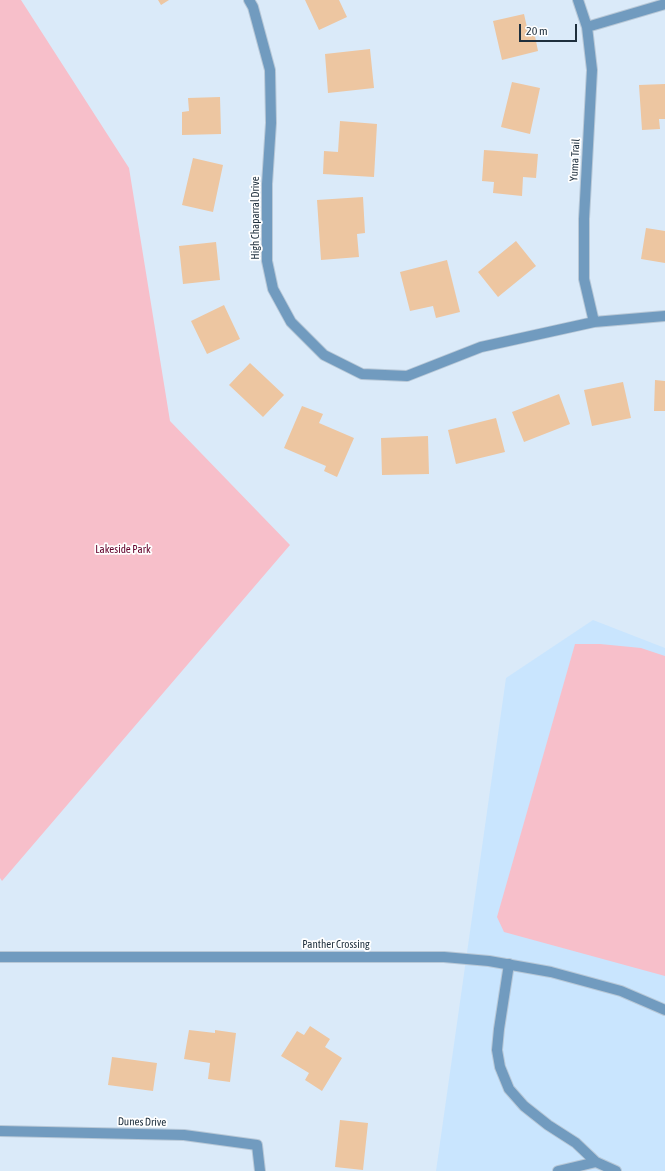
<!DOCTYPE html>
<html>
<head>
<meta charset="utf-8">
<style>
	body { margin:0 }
	#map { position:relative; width:665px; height:1171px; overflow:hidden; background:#daeaf9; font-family:"Asap Condensed",sans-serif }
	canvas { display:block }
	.scale { position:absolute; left:519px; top:24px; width:58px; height:18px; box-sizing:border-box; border:2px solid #1e2f3d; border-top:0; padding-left:5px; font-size:12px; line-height:14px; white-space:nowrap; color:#1e2f3d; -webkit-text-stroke:3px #fff; paint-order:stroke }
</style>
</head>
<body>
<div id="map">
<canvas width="665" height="1171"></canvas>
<div class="scale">20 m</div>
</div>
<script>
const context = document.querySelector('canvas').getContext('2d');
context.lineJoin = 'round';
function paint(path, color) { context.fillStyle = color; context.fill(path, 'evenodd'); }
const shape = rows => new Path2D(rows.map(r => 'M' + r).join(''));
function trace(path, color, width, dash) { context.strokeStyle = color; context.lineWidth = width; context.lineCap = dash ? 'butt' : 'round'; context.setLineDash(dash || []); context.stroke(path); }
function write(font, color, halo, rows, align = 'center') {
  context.font = font + ' "Asap Condensed",sans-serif'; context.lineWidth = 3.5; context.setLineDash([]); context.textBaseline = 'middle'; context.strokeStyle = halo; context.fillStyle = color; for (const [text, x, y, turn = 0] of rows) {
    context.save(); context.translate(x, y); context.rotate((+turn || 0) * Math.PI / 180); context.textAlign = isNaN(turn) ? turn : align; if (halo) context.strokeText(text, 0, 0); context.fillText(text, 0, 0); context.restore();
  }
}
const built = shape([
	[593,620,665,648,665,1171,436,1171,506,678]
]);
const green = shape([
	[0,0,21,0,129,168,170,421,290,545,2,881,0,878],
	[575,644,600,644,641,648,665,656,665,976,504,932,497,917]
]);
const building = shape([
	[158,0,169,0,161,5],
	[305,0,339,0,347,17,319,30],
	[524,14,528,32,534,31,538,51,502,60,493,21],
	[370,49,374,88,328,93,325,54],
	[512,82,540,88,530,134,501,127],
	[665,84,665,119,659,119,660,129,642,130,639,85],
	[220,97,221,134,182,135,182,112,189,111,188,98],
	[340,121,377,124,374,177,323,174,324,151,338,152],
	[484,150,538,154,536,178,523,177,522,196,493,193,494,182,482,181],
	[193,158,223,165,213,212,182,205],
	[363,197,365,233,357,234,359,257,321,260,317,200],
	[646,228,665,231,665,263,641,259],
	[516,241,536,266,498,297,478,272],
	[216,242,220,280,183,284,179,246],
	[447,260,460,312,436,318,433,306,410,311,400,272],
	[224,305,240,339,207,354,191,321],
	[250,363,284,395,263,417,229,385],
	[655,380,665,381,665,411,654,411],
	[623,382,631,418,592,426,584,390],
	[559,394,570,424,524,442,512,412],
	[302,406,323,414,319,423,354,438,337,477,324,471,326,466,284,448],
	[496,418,505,452,456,464,448,430],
	[428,436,429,474,382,475,381,438],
	[310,1026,330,1039,325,1047,342,1058,322,1091,305,1080,309,1073,281,1056,297,1031,304,1035],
	[189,1030,215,1033,215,1030,236,1033,230,1082,208,1079,210,1063,184,1059],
	[112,1057,157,1063,153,1091,108,1085],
	[340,1120,368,1123,363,1170,335,1167]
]);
const lane = shape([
	[509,964,499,1029,497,1050,500,1067,509,1089,524,1106,548,1125,576,1143,596,1162,616,1171],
	[558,1171,596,1162]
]);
const street = shape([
	[249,0,253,7,270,70,271,123,267,184,267,261,273,289,291,322,324,355,362,374,407,376,481,347,594,322,665,316],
	[578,0,587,27,592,70,584,219,584,279,594,322],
	[587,27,665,4],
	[0,957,444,957,489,961,551,972,621,991,665,1010],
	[0,1131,184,1135,257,1145,260,1171]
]);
const streetNames = [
	["Yuma Trail",575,160,-87],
	["High Chaparral Drive",256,218,-90],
	["Panther Crossing",336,945],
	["Dunes Drive",142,1122,1]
];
const parkNames = [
	["Lakeside Park",123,550]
];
paint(built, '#c9e5fe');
paint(green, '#f7bfca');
paint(building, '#edc6a1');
trace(lane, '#b8c8d7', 12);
trace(street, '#b8c8d7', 12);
trace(lane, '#719bbf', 10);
trace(street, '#719bbf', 10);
write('11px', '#1e2f3d', '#fff', streetNames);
write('11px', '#62002a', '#fff', parkNames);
</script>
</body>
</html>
